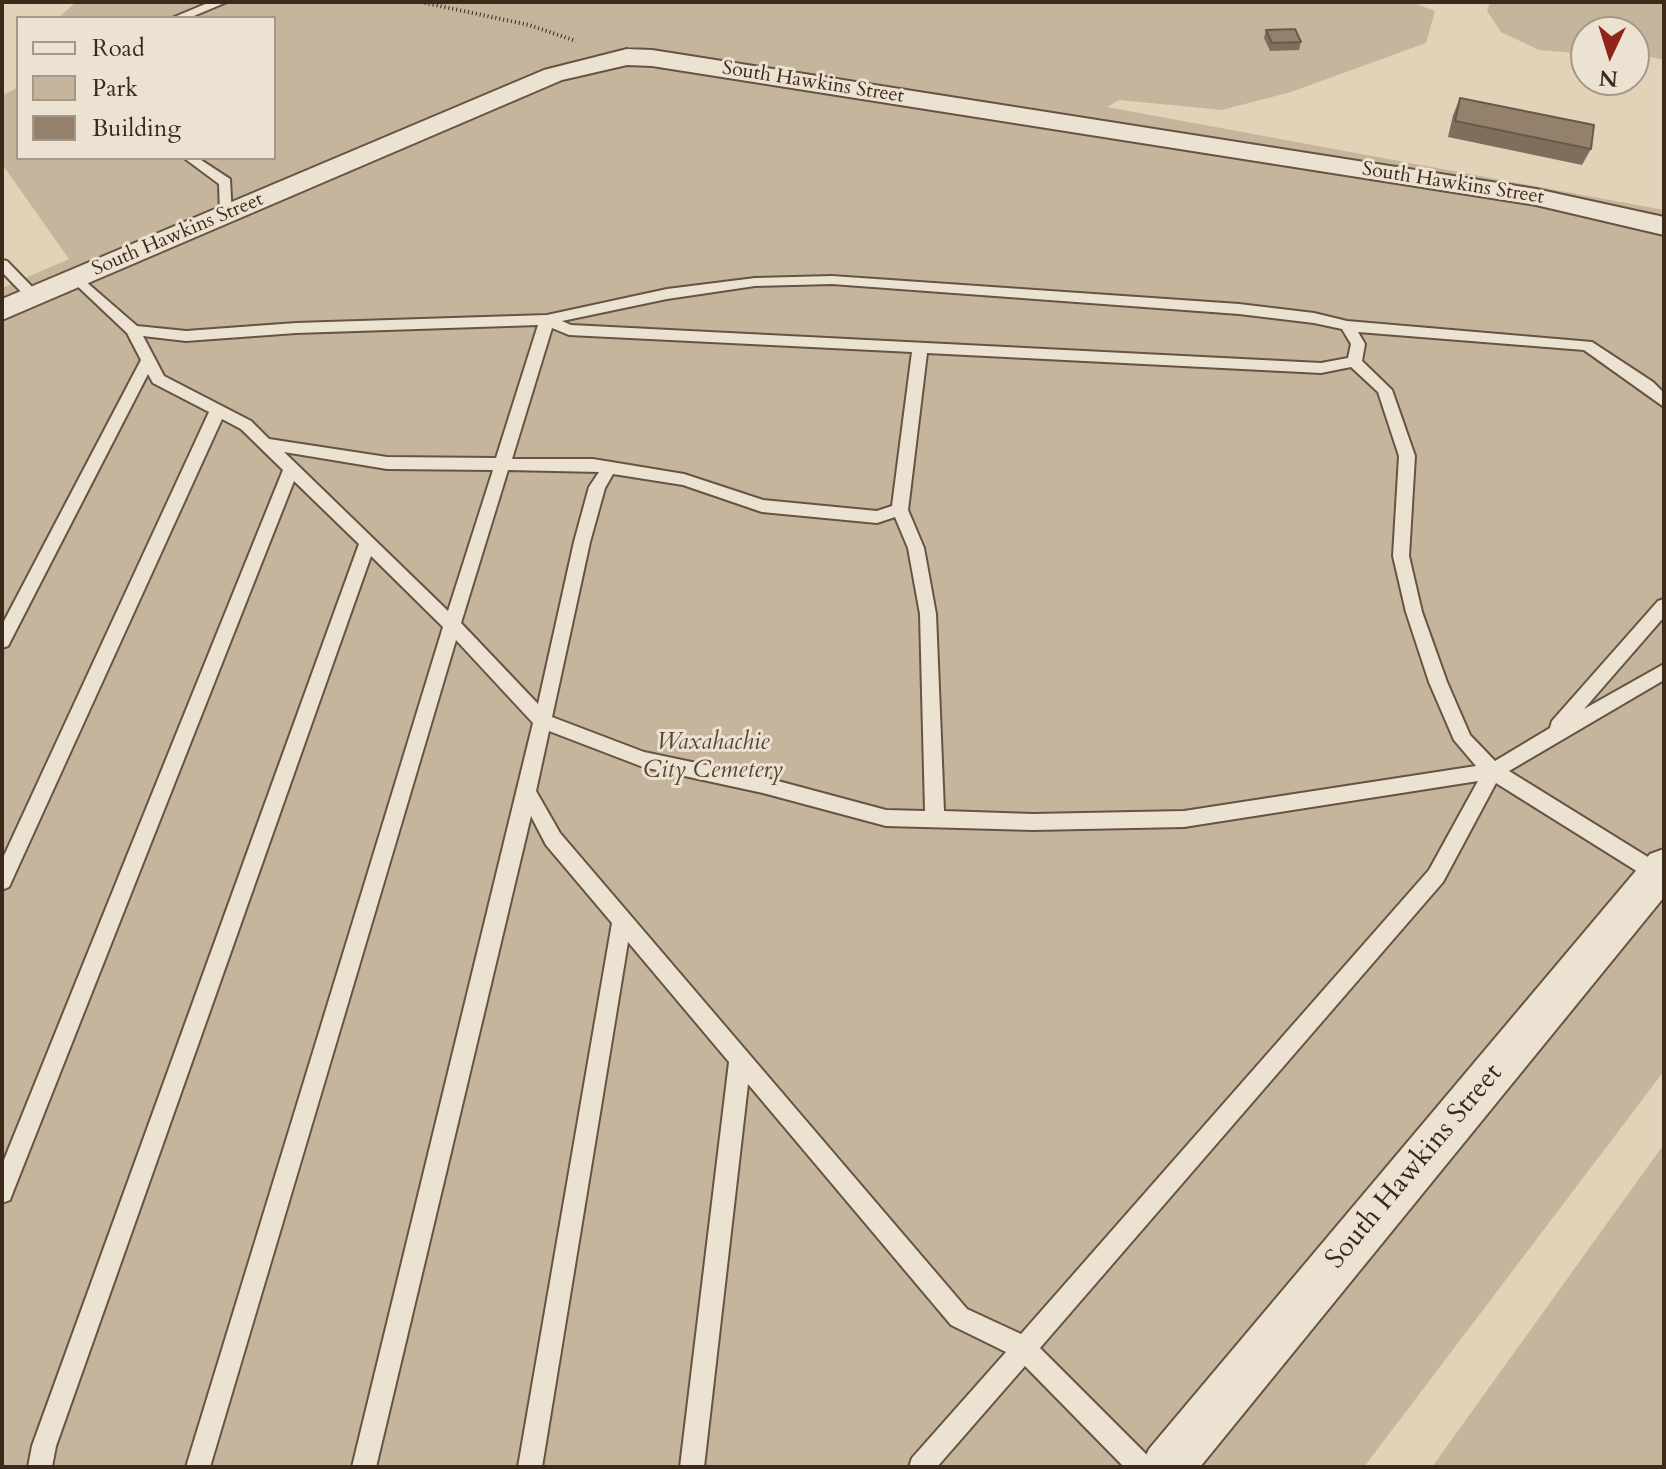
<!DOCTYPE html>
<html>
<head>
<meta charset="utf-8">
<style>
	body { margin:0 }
	#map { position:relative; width:1666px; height:1469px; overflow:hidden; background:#e2d2b8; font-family:Cardo,serif }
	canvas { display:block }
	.frame { position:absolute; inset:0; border:4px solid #3d291a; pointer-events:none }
	.legend { position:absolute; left:16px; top:16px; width:260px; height:144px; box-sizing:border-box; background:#ece2d1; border:2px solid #a69888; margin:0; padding:10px 14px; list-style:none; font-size:24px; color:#3d291a }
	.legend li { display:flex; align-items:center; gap:16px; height:40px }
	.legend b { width:40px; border:2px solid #a69888 }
	.north { position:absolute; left:1570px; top:16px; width:80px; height:80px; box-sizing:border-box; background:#ece2d1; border:2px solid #a69888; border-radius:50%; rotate:184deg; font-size:22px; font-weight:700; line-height:32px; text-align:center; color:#3d291a }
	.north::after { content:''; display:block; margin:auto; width:28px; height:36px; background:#8f2418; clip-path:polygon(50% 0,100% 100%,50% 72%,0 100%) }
</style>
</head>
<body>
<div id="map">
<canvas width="1666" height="1469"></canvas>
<div class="frame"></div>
<ul class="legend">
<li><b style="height:10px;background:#ece2d1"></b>Road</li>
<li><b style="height:22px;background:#c6b59d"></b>Park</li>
<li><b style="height:22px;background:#93816c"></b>Building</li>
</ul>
<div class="north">N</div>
</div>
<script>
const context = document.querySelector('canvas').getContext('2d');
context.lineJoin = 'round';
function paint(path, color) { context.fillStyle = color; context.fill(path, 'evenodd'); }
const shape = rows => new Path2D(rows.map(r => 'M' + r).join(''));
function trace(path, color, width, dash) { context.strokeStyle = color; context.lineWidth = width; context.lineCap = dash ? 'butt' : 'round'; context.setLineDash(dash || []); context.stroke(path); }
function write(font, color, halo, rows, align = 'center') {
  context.font = font + ' Cardo,serif'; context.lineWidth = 6; context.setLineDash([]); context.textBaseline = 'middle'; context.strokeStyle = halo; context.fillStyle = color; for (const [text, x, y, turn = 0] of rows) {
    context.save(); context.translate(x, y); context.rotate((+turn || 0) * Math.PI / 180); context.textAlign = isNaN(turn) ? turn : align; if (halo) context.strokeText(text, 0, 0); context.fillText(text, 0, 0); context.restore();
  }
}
const green = shape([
	[76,2,1411,2,1435,11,1426,43,1291,92,1222,110,1119,100,1107,107,1664,210,1664,1071,1364,1467,2,1467,2,288,69,259,2,164,2,96,18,87,18,158,274,158,274,18,58,18],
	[1490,2,1664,2,1664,60,1634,53,1634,32,1586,32,1586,54,1539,50,1501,32,1487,11],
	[1664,1144,1664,1467,1432,1467]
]);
const path = shape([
	[421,2,529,25,576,41]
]);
const lane = shape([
	[210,2,227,2,189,18,172,18,210,2],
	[184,158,198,158,230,179,232,217,227,218,220,214,219,184,184,158],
	[2,260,7,261,39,294,39,300,29,300,2,272,2,260],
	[77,274,137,326,186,331,296,323,547,315,667,289,755,278,832,276,1239,304,1314,313,1347,321,1592,342,1653,382,1664,393,1664,407,1584,350,1358,332,1365,344,1362,361,1392,390,1415,456,1409,556,1422,612,1447,682,1470,735,1495,761,1550,728,1552,721,1658,601,1664,599,1664,617,1584,709,1664,664,1664,680,1509,771,1664,867,1664,880,1658,883,1651,880,1496,783,1443,882,1040,1348,1150,1458,1153,1467,1124,1467,1025,1366,937,1467,909,1467,912,1458,1006,1352,951,1325,748,1084,704,1467,680,1467,729,1062,628,942,542,1467,518,1467,612,923,546,845,531,816,376,1467,352,1467,533,723,456,640,210,1467,186,1467,443,627,371,556,56,1446,52,1467,28,1467,32,1446,359,544,294,481,13,1192,10,1200,2,1203,2,1165,283,470,241,429,222,419,9,887,2,890,2,860,209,412,153,383,148,374,8,646,2,648,2,625,141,360,127,333,72,281,70,278,77,274],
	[832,284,1239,314,1314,323,1342,329,1351,344,1348,358,1321,363,571,325,562,321,667,299,755,286,832,284],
	[538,325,496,458,387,457,269,439,251,421,164,376,143,336,186,341,296,333,538,325],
	[552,328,569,335,912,352,892,506,877,511,763,500,684,474,593,459,512,459,552,328],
	[927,353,1321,373,1351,367,1378,392,1399,456,1393,556,1406,612,1429,682,1454,740,1476,766,1184,811,1033,814,944,811,936,614,924,548,908,510,927,353],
	[284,452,387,469,493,470,448,611,284,452],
	[508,470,599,472,589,487,574,542,538,704,461,623,508,470],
	[613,474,683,485,762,512,877,523,895,517,908,548,920,614,925,811,886,810,763,777,644,752,552,717,590,542,605,488,613,474],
	[549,731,643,767,763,793,886,826,1033,830,1184,827,1478,781,1429,870,1021,1334,967,1309,560,833,536,791,549,731]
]);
const street = shape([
	[627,49,652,50,1536,189,1664,217,1664,235,1536,205,652,66,627,65,562,80,2,320,2,299,544,70,627,49],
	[1664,849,1664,897,1200,1467,1141,1467,1149,1449,1650,854,1664,849]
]);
const wall = shape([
	[1266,30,1301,42,1299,50,1270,51,1264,38],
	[1460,98,1591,149,1582,165,1448,137,1453,115]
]);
const building = shape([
	[1295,29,1301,42,1272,43,1266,30,1295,29],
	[1460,98,1594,125,1591,149,1455,121,1460,98]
]);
const farStreetnames = [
	["South Hawkins Street",813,83,9],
	["South Hawkins Street",1453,184,9],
	["South Hawkins Street",178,235,-23]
];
const parkNames = [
	["Waxahachie",713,743],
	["City Cemetery",713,771]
];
const nearStreetnames = [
	["South Hawkins Street",1415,1167,-50]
];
paint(green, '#c6b59d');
trace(lane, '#665342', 4);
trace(street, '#665342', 4);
trace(path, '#3d291a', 4, [1, 3]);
paint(lane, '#ece2d1');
paint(street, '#ece2d1');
paint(wall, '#7e6f5d');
paint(building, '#93816c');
trace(building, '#675a4c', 2);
write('20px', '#3d291a', '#ece2d1', farStreetnames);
write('italic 24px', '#584534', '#ece2d1', parkNames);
write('28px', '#3d291a', '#ece2d1', nearStreetnames);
</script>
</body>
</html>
